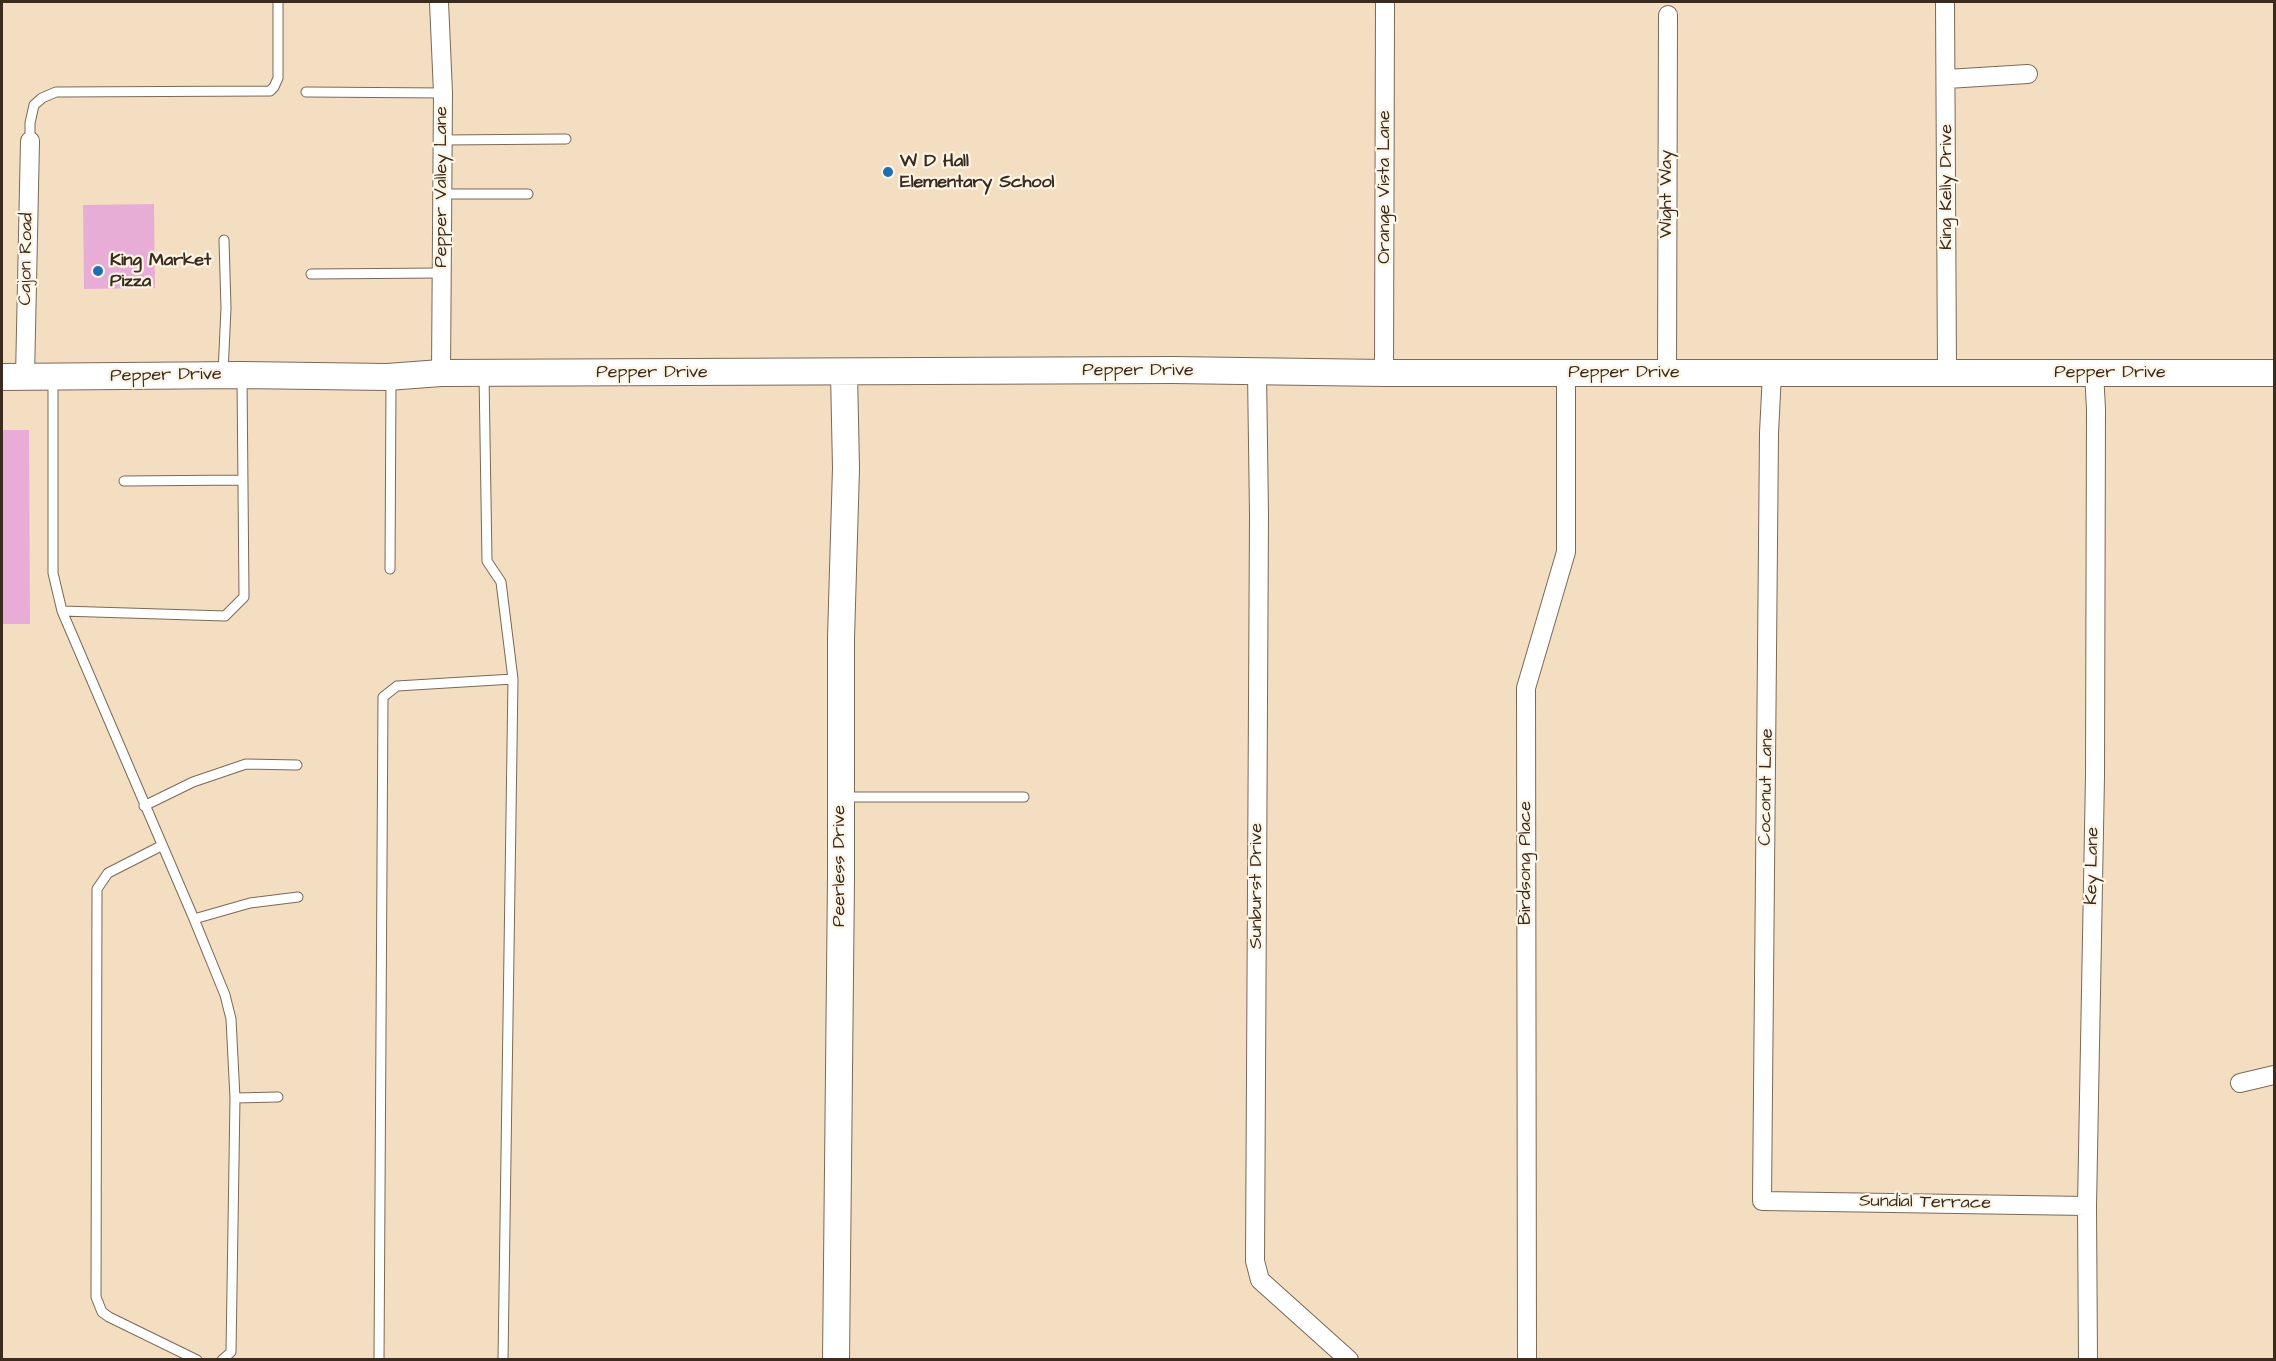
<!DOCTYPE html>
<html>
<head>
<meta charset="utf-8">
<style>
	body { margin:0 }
	#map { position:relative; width:2276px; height:1361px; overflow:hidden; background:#f3dec1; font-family:"Architects Daughter",sans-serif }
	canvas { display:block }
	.frame { position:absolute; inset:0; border:3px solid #3b2a1e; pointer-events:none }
</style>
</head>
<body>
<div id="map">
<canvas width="2276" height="1361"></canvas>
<div class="frame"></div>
</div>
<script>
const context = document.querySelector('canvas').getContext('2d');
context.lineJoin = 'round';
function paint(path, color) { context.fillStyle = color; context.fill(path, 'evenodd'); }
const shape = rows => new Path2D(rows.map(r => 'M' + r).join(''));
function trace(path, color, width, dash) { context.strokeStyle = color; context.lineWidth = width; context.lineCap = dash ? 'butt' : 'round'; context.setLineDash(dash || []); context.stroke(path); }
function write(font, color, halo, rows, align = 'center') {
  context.font = font + ' "Architects Daughter",sans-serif'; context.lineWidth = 4.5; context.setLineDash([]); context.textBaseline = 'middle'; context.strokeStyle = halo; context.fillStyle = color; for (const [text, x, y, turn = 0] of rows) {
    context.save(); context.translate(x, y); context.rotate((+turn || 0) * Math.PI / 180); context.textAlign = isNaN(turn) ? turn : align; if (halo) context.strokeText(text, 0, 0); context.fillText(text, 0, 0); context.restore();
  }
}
const building = shape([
	[154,204,155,288,84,289,83,205],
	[2,430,29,430,30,624,2,624]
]);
const lane = shape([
	[306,92,443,93],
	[443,140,566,139],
	[30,141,30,123,34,105,42,98,56,92,270,91,274,87,278,78,278,2],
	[442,194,528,194],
	[311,274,442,273],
	[223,373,226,308,224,240],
	[484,374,487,561,501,582,513,679,503,1360],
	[53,378,53,573,62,611,194,919,225,995,231,1019,235,1098,231,1352,222,1360],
	[124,481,243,480],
	[390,569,391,379],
	[62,611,225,616,244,597,242,378],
	[843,797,1024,797],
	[144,806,193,782,246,764,297,765],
	[161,846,108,873,97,889,96,1297,102,1312,109,1317,197,1360],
	[194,919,250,903,298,897],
	[235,1098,278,1097],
	[379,1360,383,697,397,686,513,679]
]);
const street = shape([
	[439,2,443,93,441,373],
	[1945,2,1947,373],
	[1947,79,2028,74],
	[1257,372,1259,515,1255,1261,1260,1280,1349,1360],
	[1384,373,1385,2],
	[1667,373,1668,15],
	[1772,373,1769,433,1762,1201,2087,1206],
	[25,377,30,141],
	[2240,1083,2274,1075],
	[1527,1360,1526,688,1566,552,1566,373],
	[2088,1360,2087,1206,2095,776,2096,409,2094,372]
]);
const secondary = shape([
	[2,377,242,375,387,377,441,373,1172,370,1384,373,2274,373],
	[836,1360,841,878,841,638,846,468,844,373]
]);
const markers = [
	[888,172,6,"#1f6fb2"],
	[98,271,6,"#1f6fb2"]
];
const poiNames = [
	["W D Hall",900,162],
	["Elementary School",900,183],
	["King Market",110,261],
	["Pizza",110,282]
];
const streetNames = [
	["Pepper Valley Lane",442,187,-90],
	["Orange Vista Lane",1385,187,-90],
	["King Kelly Drive",1947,187,-90],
	["Wight Way",1667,194,-90],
	["Cajon Road",27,259,-89],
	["Pepper Drive",1138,371],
	["Pepper Drive",652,373],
	["Pepper Drive",1624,373],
	["Pepper Drive",2110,373],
	["Pepper Drive",166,376,-1],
	["Coconut Lane",1767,787,-89],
	["Birdsong Place",1526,863,-90],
	["Peerless Drive",840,866,-90],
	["Key Lane",2093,866,-89],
	["Sunburst Drive",1257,886,-90],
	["Sundial Terrace",1925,1203,1]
];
paint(building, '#e7add7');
trace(lane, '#7b6957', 11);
trace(street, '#7b6957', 20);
trace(secondary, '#7b6957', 28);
trace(lane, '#fff', 9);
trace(street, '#fff', 18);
trace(secondary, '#fff', 26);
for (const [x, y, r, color] of markers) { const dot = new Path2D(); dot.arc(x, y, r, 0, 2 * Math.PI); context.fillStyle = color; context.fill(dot); trace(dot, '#fcf5e5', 2); }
write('bold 18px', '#3b2a1e', '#fcf5e5', poiNames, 'left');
write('18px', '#3b2a1e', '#fcf5e5', streetNames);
</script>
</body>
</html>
